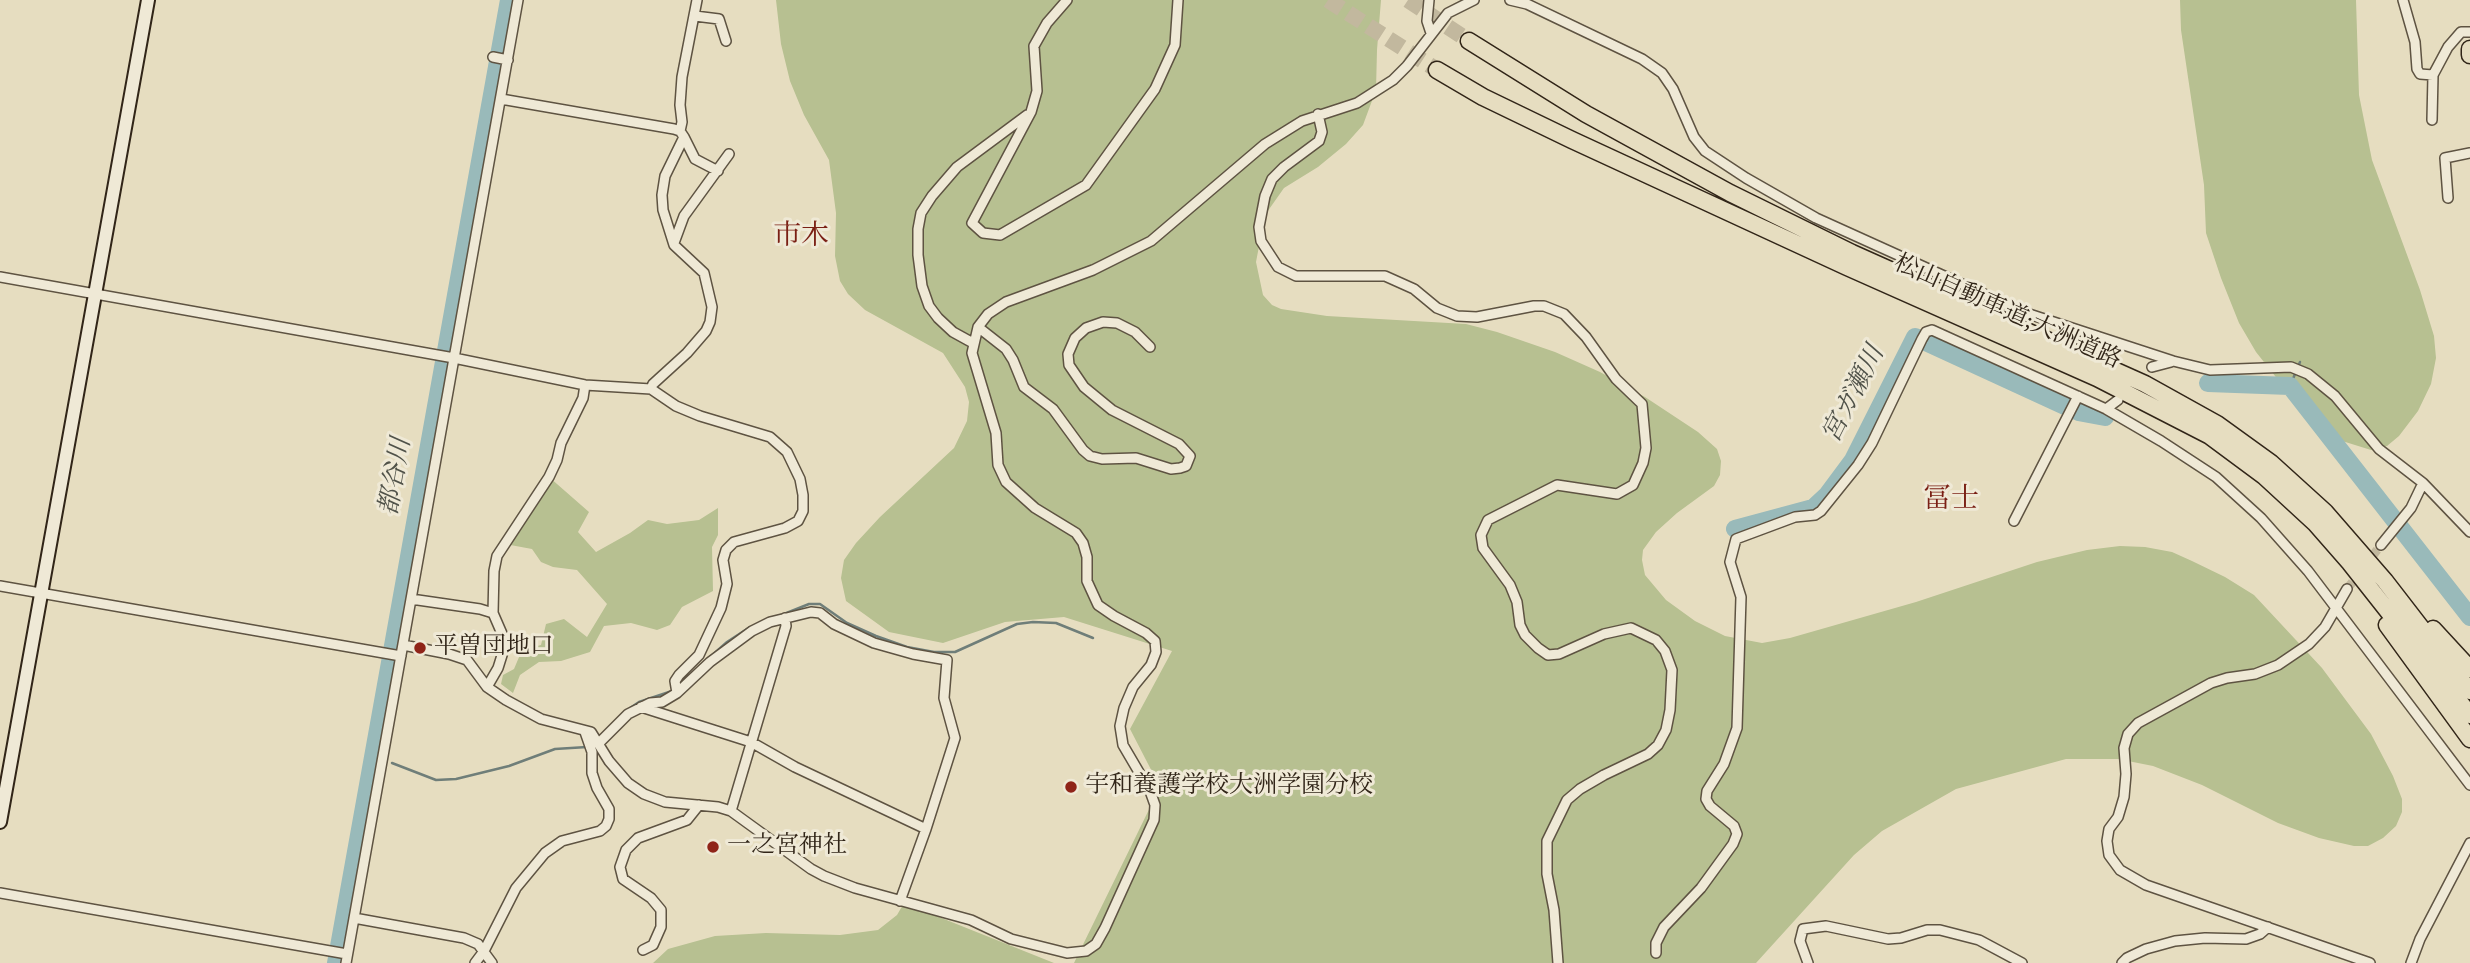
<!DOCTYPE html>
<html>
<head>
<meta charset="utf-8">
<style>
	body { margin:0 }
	canvas { display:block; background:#e6ddc0 }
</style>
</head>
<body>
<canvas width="2470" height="963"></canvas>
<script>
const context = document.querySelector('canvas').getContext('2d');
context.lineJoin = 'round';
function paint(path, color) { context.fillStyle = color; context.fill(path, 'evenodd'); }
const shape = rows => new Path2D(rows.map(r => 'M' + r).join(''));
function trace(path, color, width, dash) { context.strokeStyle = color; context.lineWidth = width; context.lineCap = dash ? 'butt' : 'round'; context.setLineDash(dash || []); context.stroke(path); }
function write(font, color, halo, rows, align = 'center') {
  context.font = font + ' "IM FELL Double Pica","Noto Serif JP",serif'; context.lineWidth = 6; context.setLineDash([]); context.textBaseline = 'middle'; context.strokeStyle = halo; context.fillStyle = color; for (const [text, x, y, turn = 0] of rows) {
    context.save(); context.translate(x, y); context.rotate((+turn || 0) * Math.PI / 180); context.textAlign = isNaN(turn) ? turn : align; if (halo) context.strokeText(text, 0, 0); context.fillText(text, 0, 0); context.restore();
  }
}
const green = shape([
	[776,0,1381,0,1377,50,1376,90,1363,125,1346,144,1318,167,1284,188,1265,215,1256,262,1263,295,1272,305,1281,309,1327,316,1466,324,1497,332,1555,352,1600,372,1645,397,1698,432,1717,449,1721,461,1720,475,1714,486,1677,513,1656,532,1643,550,1642,560,1645,575,1666,600,1695,621,1725,636,1762,643,1790,638,1916,602,2037,562,2087,550,2120,546,2145,547,2172,552,2192,561,2225,577,2254,595,2322,668,2371,734,2393,776,2402,799,2402,812,2396,826,2383,838,2368,846,2354,846,2319,838,2278,823,2202,785,2153,766,2118,759,2066,759,1956,789,1882,831,1854,855,1756,963,1074,963,1160,787,1130,729,1172,651,1064,617,1005,622,943,643,889,632,846,601,841,578,844,560,856,543,880,517,954,448,967,421,969,402,965,387,943,353,865,310,848,294,840,281,835,256,836,213,829,160,804,115,790,81,781,44],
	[2180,0,2356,0,2359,95,2372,160,2420,290,2434,336,2436,358,2431,384,2418,411,2399,436,2387,446,2371,450,2339,440,2325,430,2279,381,2256,352,2239,323,2221,278,2206,233,2204,185,2181,30],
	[549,477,589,512,578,532,596,552,630,533,648,520,667,524,699,520,718,508,718,535,712,547,713,591,682,607,670,625,657,630,631,623,604,626,590,652,561,661,539,662,520,675,513,693,501,684,503,675,514,669,522,650,541,645,546,624,564,619,587,637,607,604,577,570,553,567,541,562,532,549,505,544],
	[904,903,1054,963,653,963,668,949,715,936,766,933,840,935,878,930,897,915]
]);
const stream = shape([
	[2290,386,2300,362],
	[779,616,809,604,820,604,847,623,876,636,907,647,934,652,955,652,1017,624,1033,622,1056,623,1093,638],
	[700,666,727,642,750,627],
	[630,708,639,702,672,691],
	[392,763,436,780,456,779,509,766,555,749,587,747]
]);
const river = shape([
	[2208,383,2290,386,2470,617],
	[2078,412,2105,417],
	[1735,529,1813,508,1827,495,1853,460,1915,337,2065,406],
	[336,963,509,0]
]);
const streetTunnel = shape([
	[2347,589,2381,545]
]);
const highwayTunnel = shape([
	[1328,0,1437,70],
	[1408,0,1469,41]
]);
const street = shape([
	[1067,0,1047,23,1034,46,1037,91,1031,112,972,223,983,233,1000,235,1086,185,1155,89,1175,45,1178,0],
	[1429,0,1427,21,1431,33],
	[1510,0,1527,4,1642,59,1662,73,1673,89,1694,137,1705,151,1746,178,1816,218,2026,313,2173,361,2210,370,2291,367,2308,374,2335,396,2379,449,2423,483,2470,532],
	[2403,0,2415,42,2417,69,2420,74,2433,75,2448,47,2461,32,2470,32],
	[695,16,719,19,726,41],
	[493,57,508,60],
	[501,99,674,129,680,131,684,137,695,159,718,171],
	[1318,114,1322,132,1319,141,1284,167,1272,179,1265,196,1259,227,1261,241,1278,267,1296,276,1385,276,1414,289,1437,308,1457,316,1477,317,1534,306,1544,306,1564,314,1586,337,1616,379,1642,404,1646,448,1643,463,1633,485,1617,494,1557,485,1488,520,1481,535,1483,548,1510,585,1517,602,1520,625,1525,635,1538,648,1548,655,1559,654,1604,634,1631,628,1656,640,1665,651,1672,670,1670,710,1666,730,1658,745,1648,754,1604,775,1580,789,1567,800,1547,841,1547,874,1554,910,1558,963],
	[2432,120,2433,75],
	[680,131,682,122,680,105,682,77,697,0],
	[2448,198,2445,158,2470,153],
	[674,243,684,216,729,154],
	[0,277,454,358,585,385,651,389,676,406,700,416,770,437,787,452,800,479,803,495,803,511,798,521,785,528,734,542,726,550,723,560,727,584,721,608,699,655,679,675,675,681,677,693],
	[978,327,1006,349,1013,360,1024,387,1053,409,1083,450,1090,456,1102,459,1136,458,1171,469,1180,468,1186,466,1190,456,1179,444,1112,410,1084,387,1069,365,1068,354,1075,338,1086,328,1103,322,1117,323,1135,332,1150,347],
	[973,343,953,332,938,318,929,306,922,286,918,255,918,229,921,213,932,196,957,167,1027,115],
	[2152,367,2171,362],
	[651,389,653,384,687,353,706,331,710,322,712,307,704,273,674,245,663,210,662,195,665,176,684,137],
	[2106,409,2118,400],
	[2014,521,2078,396],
	[2381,545,2411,508,2423,483],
	[0,586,401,656],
	[2347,589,2325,627,2309,644,2278,665,2255,674,2227,678,2211,683,2138,723,2128,734,2124,748,2126,774,2124,797,2118,817,2109,829,2107,841,2109,855,2120,870,2146,885,2370,963],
	[411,599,480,609,493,613],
	[403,645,449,654,467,660,487,687,506,700,541,719,591,732,609,761,628,783,644,794,665,802,718,807,731,811,811,869,824,876,855,888,971,920,1011,939,1067,953,1086,951,1096,944,1105,928,1154,820,1155,805,1150,791,1123,745,1120,726,1124,708,1133,687,1151,665,1156,652,1155,641,1146,633,1114,616,1098,605,1087,581,1087,557,1083,543,1076,533,1035,508,1006,482,998,465,996,433,972,353,978,327,988,314,1006,302,1093,270,1151,241,1265,144,1302,121,1357,103,1393,80,1407,66,1448,13,1474,0],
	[487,687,498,668,503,652,503,636,493,613,494,571,497,556,549,477,557,460,561,443,583,398,585,385],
	[641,707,751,742,795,767,926,829],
	[599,743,628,714,650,703,662,702,677,693,710,662,752,631,770,622,811,612,820,613,834,624,874,643,913,654,947,660,944,698,955,738,926,829,900,901],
	[731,811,786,626,785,618],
	[0,893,347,954],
	[354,918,464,938,478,944,492,963],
	[643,950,653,945,661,927,661,910,651,898,623,879,620,867,626,850,638,838,687,820,699,805],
	[1656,953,1656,943,1664,927,1701,888,1733,844,1737,834,1734,826,1710,806,1706,799,1707,791,1724,764,1737,728,1741,597,1730,562,1736,539,1795,517,1815,515,1821,511,1858,465,1872,443,1922,339,1926,332,1932,330,2106,409,2161,441,2216,477,2261,518,2308,571,2470,785],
	[346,963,518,0],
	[475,963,484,951,516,888,545,853,562,841,600,831,606,826,609,819,609,809,597,788,592,773,592,752,585,732],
	[1808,963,1800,941,1803,929,1826,926,1888,939,1901,938,1927,930,1940,930,1979,940,2022,963],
	[2122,963,2127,958,2146,949,2175,941,2205,938,2246,939,2260,934,2268,927],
	[2411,963,2420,939,2470,843]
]);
const secondary = shape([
	[0,822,148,0]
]);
const highway = shape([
	[1469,41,1586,114,1730,193,1852,253,2145,384,2217,424,2271,463,2325,512,2385,581,2470,691],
	[2470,49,2470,55],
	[1437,70,1483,97,1572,140,1847,267,2097,378,2210,436,2264,476,2315,523,2350,563,2470,715],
	[2387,625,2470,739],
	[2433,629,2470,669]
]);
const markers = [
	[420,648,7,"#8f2418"],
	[1071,787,7,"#8f2418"],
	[713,847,7,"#8f2418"]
];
const streetNames = [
	["松山自動車道;大洲道路",2007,313,24]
];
const poiNames = [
	["平曽団地口",434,648],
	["宇和養護学校大洲学園分校",1085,787],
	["一之宮神社",727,847]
];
const waterNames = [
	["宮ガ瀬川",1855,395,-63],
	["都谷川",397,477,-80]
];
const quarterNames = [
	["市木",801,238],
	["冨士",1951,501]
];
paint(green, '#b7c091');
trace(stream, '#6f7e79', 2.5);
trace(river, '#99baba', 18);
trace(streetTunnel, '#c2b89e', 9, [9, 4.5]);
trace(highwayTunnel, '#c2b89e', 16, [16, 8]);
trace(street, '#5e5342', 12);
trace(secondary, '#312518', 16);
trace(highway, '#312518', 19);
trace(street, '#efe9d6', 9);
trace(secondary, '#efe9d6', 12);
trace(highway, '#e6ddc0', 16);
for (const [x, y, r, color] of markers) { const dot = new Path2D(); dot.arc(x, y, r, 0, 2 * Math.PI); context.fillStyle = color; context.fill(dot); trace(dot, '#efe9d6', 2.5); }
write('24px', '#312518', '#efe9d6', streetNames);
write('24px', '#312518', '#efe9d6', poiNames, 'left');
write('italic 26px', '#505249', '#efe9d6', waterNames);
write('28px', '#7a1f14', '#efe9d6', quarterNames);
</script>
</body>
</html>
